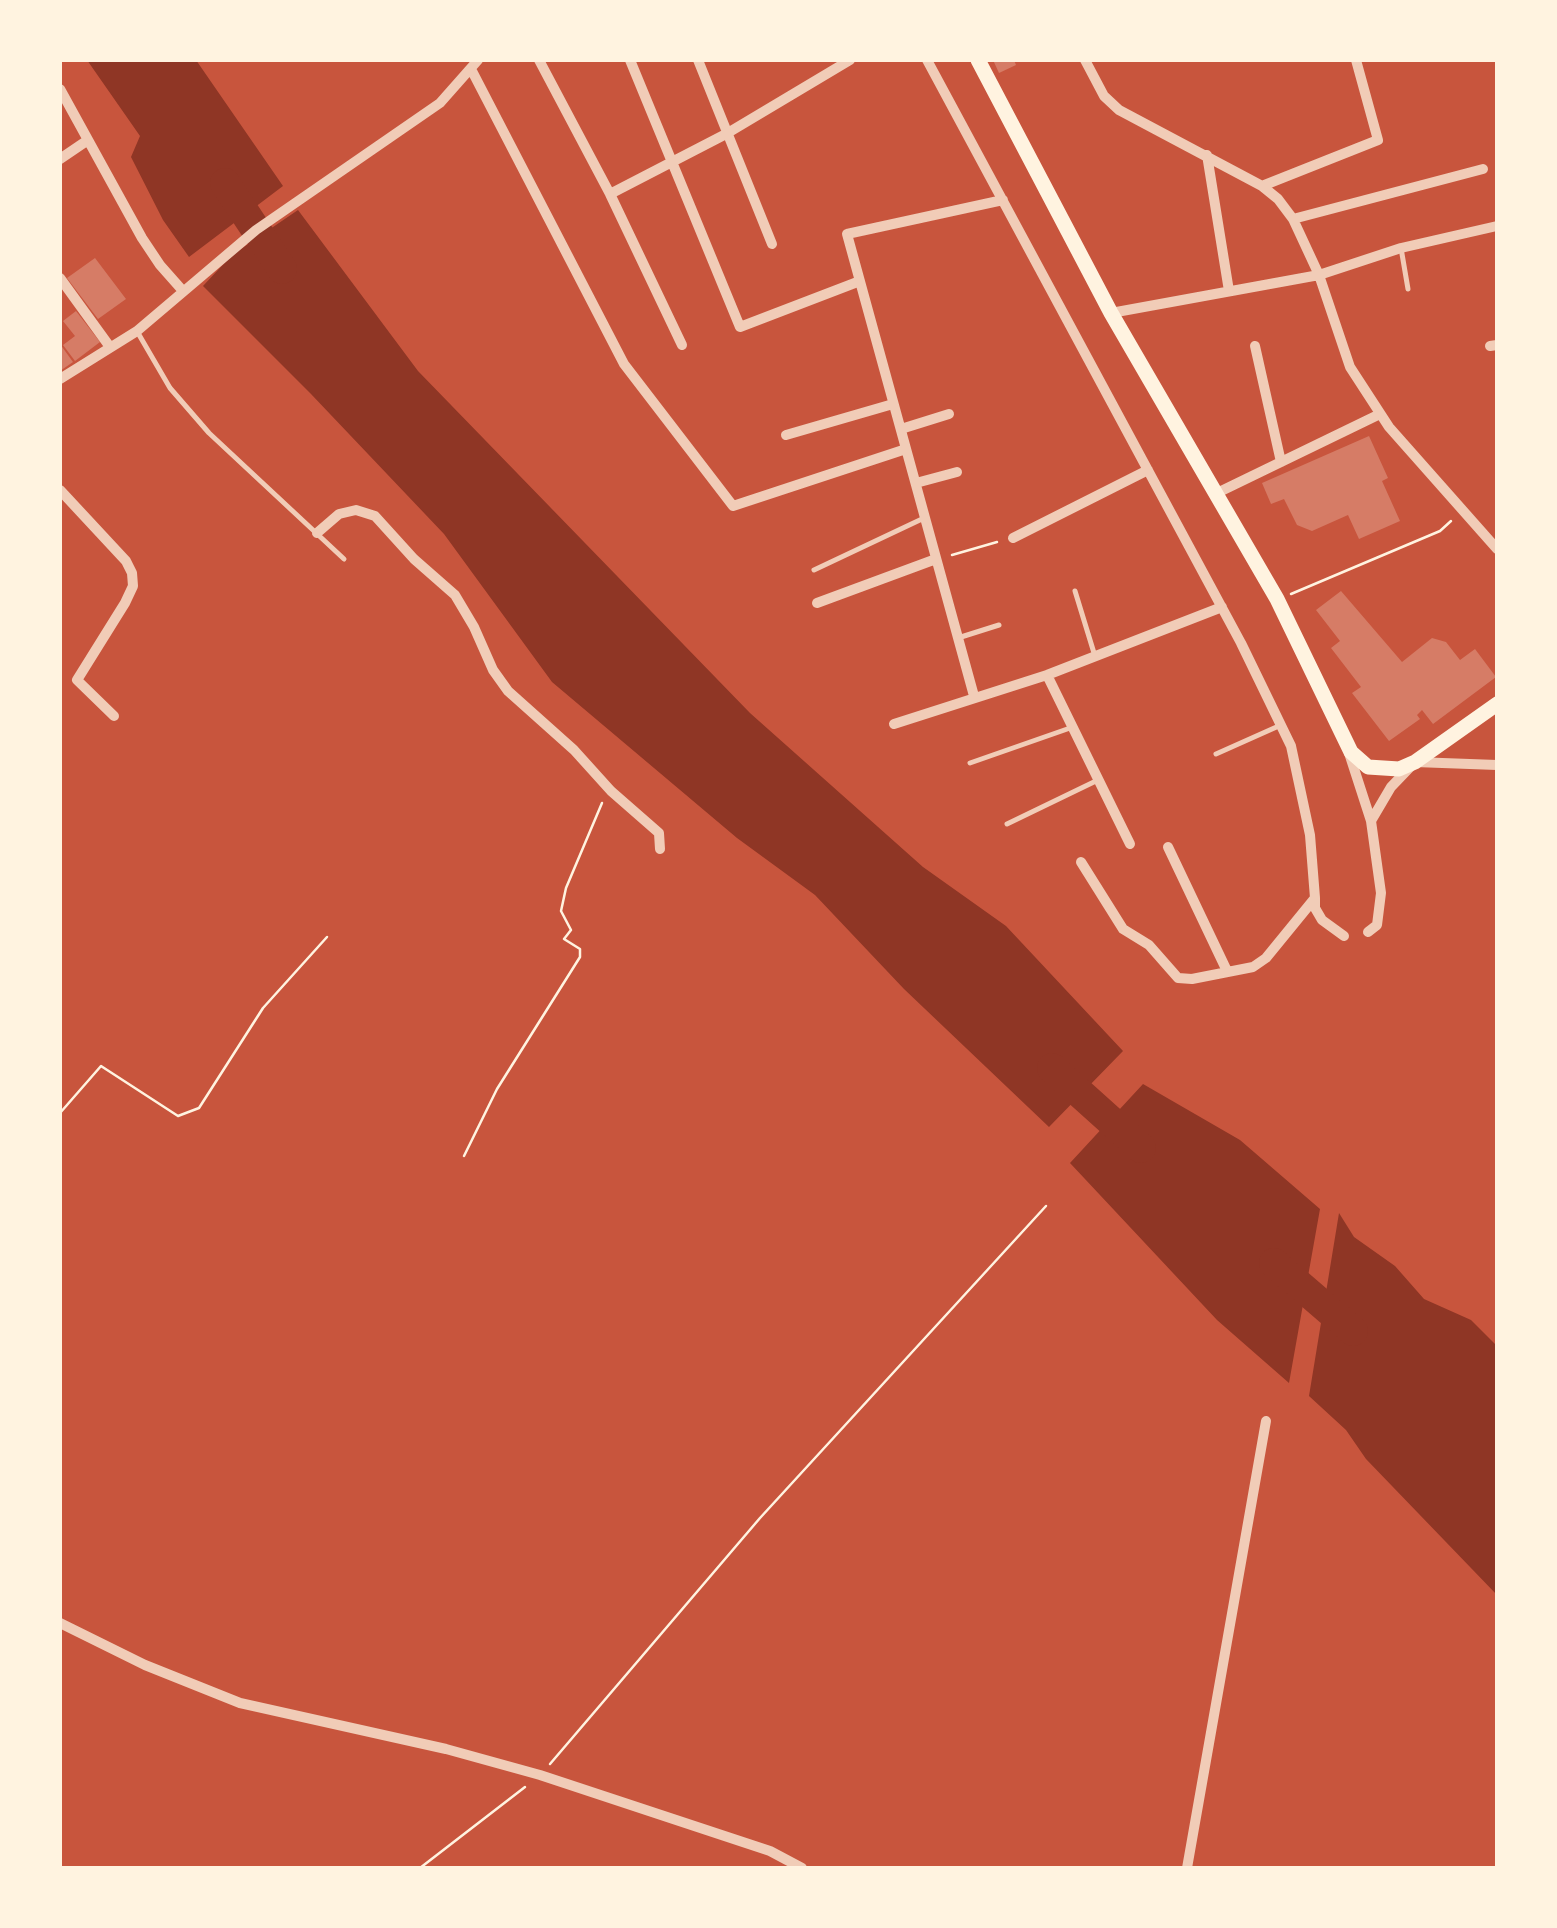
<!DOCTYPE html>
<html>
<head>
<meta charset="utf-8">
<style>
	body { margin:0 }
	#map { position:relative; width:1557px; height:1928px; overflow:hidden; background:#c8553d; font-family:"Roboto Condensed",sans-serif }
	canvas { display:block }
	.frame { position:absolute; inset:0; border:62px solid #fff3e0; pointer-events:none }
</style>
</head>
<body>
<div id="map">
<canvas width="1557" height="1928"></canvas>
<div class="frame"></div>
</div>
<script>
const context = document.querySelector('canvas').getContext('2d');
context.lineJoin = 'round';
function paint(path, color) { context.fillStyle = color; context.fill(path, 'evenodd'); }
const shape = rows => new Path2D(rows.map(r => 'M' + r).join(''));
function trace(path, color, width, dash) { context.strokeStyle = color; context.lineWidth = width; context.lineCap = dash ? 'butt' : 'round'; context.setLineDash(dash || []); context.stroke(path); }
const water = shape([
	[87,60,196,60,283,186,189,257,163,220,131,157,140,136],
	[298,210,418,371,750,713,923,867,1006,926,1123,1051,1049,1127,904,989,815,895,737,838,552,682,444,534,311,394,203,286,232,255],
	[1143,1084,1240,1140,1320,1209,1289,1383,1217,1320,1070,1163],
	[1339,1213,1354,1237,1395,1266,1424,1299,1471,1320,1497,1346,1497,1595,1366,1459,1346,1430,1309,1396]
]);
const river = shape([
	[225,183,282,269],
	[1052,1068,1141,1148],
	[1274,1263,1353,1331]
]);
const building = shape([
	[993,60,1014,60,1016,65,999,73],
	[95,258,126,299,98,319,67,278],
	[76,311,100,342,75,361,63,345,75,336,63,321],
	[60,344,73,362,60,371],
	[1369,436,1388,478,1382,481,1400,521,1359,539,1348,515,1312,531,1297,525,1284,499,1271,504,1262,483],
	[1341,591,1402,662,1432,638,1446,642,1460,660,1475,649,1496,677,1433,724,1422,710,1417,715,1420,719,1389,741,1352,693,1361,687,1331,648,1340,641,1316,610]
]);
const path = shape([
	[952,555,997,542],
	[1291,594,1440,531,1451,521],
	[60,1113,101,1066,178,1116,199,1108,263,1008,327,937],
	[464,1156,497,1089,580,957,580,949,564,939,571,930,561,911,566,888,602,803],
	[550,1764,760,1518,1046,1206],
	[420,1868,525,1787]
]);
const service = shape([
	[1401,248,1408,289],
	[138,333,170,388,209,433,344,559],
	[814,570,922,519],
	[1075,591,1094,653],
	[961,637,999,625],
	[1216,754,1281,725],
	[970,763,1073,727],
	[1007,824,1098,780]
]);
const minor = shape([
	[539,60,610,194,682,345],
	[630,60,740,327,860,281],
	[698,60,772,244],
	[927,60,1241,643,1291,746,1310,835,1315,898,1266,958,1253,967,1192,979,1178,978,1149,945,1123,929,1081,862],
	[1085,60,1104,96,1119,110,1262,186,1278,199,1293,219,1319,275,1350,367,1389,427,1497,549],
	[471,69,624,364,733,506,906,449],
	[60,89,142,238,160,265,183,291],
	[1207,155,1229,291],
	[60,159,88,140],
	[1262,186,1378,140,1356,60],
	[610,194,726,134,850,60],
	[1293,219,1483,169],
	[60,278,110,347],
	[1111,313,1319,275,1401,248,1497,226],
	[1255,346,1281,462],
	[1490,346,1497,345],
	[60,379,137,331,256,230,440,103,478,60],
	[901,429,949,414],
	[786,435,893,404],
	[916,483,957,472],
	[60,490,126,561,132,573,133,586,125,603,77,680,114,716],
	[1217,493,1380,414],
	[317,533,339,514,356,510,375,516,414,559,455,595,474,627,493,670,508,691,574,750,611,791,659,833,660,849],
	[1013,538,1148,470],
	[817,603,936,559],
	[1047,675,1130,844],
	[974,696,847,234,1003,200],
	[894,724,1047,675,1222,607],
	[1349,753,1371,821,1381,893,1377,925,1368,932],
	[1371,821,1391,787,1415,762,1497,765],
	[1168,847,1227,971],
	[1315,898,1315,908,1322,920,1344,936],
	[60,1623,145,1665,240,1703,446,1749,540,1775,770,1851,802,1868],
	[1187,1868,1266,1421]
]);
const primary = shape([
	[978,60,1111,313,1277,599,1351,752,1368,767,1399,769,1415,762,1497,704]
]);
paint(water, '#8f3625');
trace(river, '#8f3625', 30);
paint(building, '#d67c66');
trace(path, '#fff3e0', 2.5);
trace(service, '#f1ccb7', 5);
trace(minor, '#f1ccb7', 10);
trace(primary, '#fff3e0', 15);
</script>
</body>
</html>
